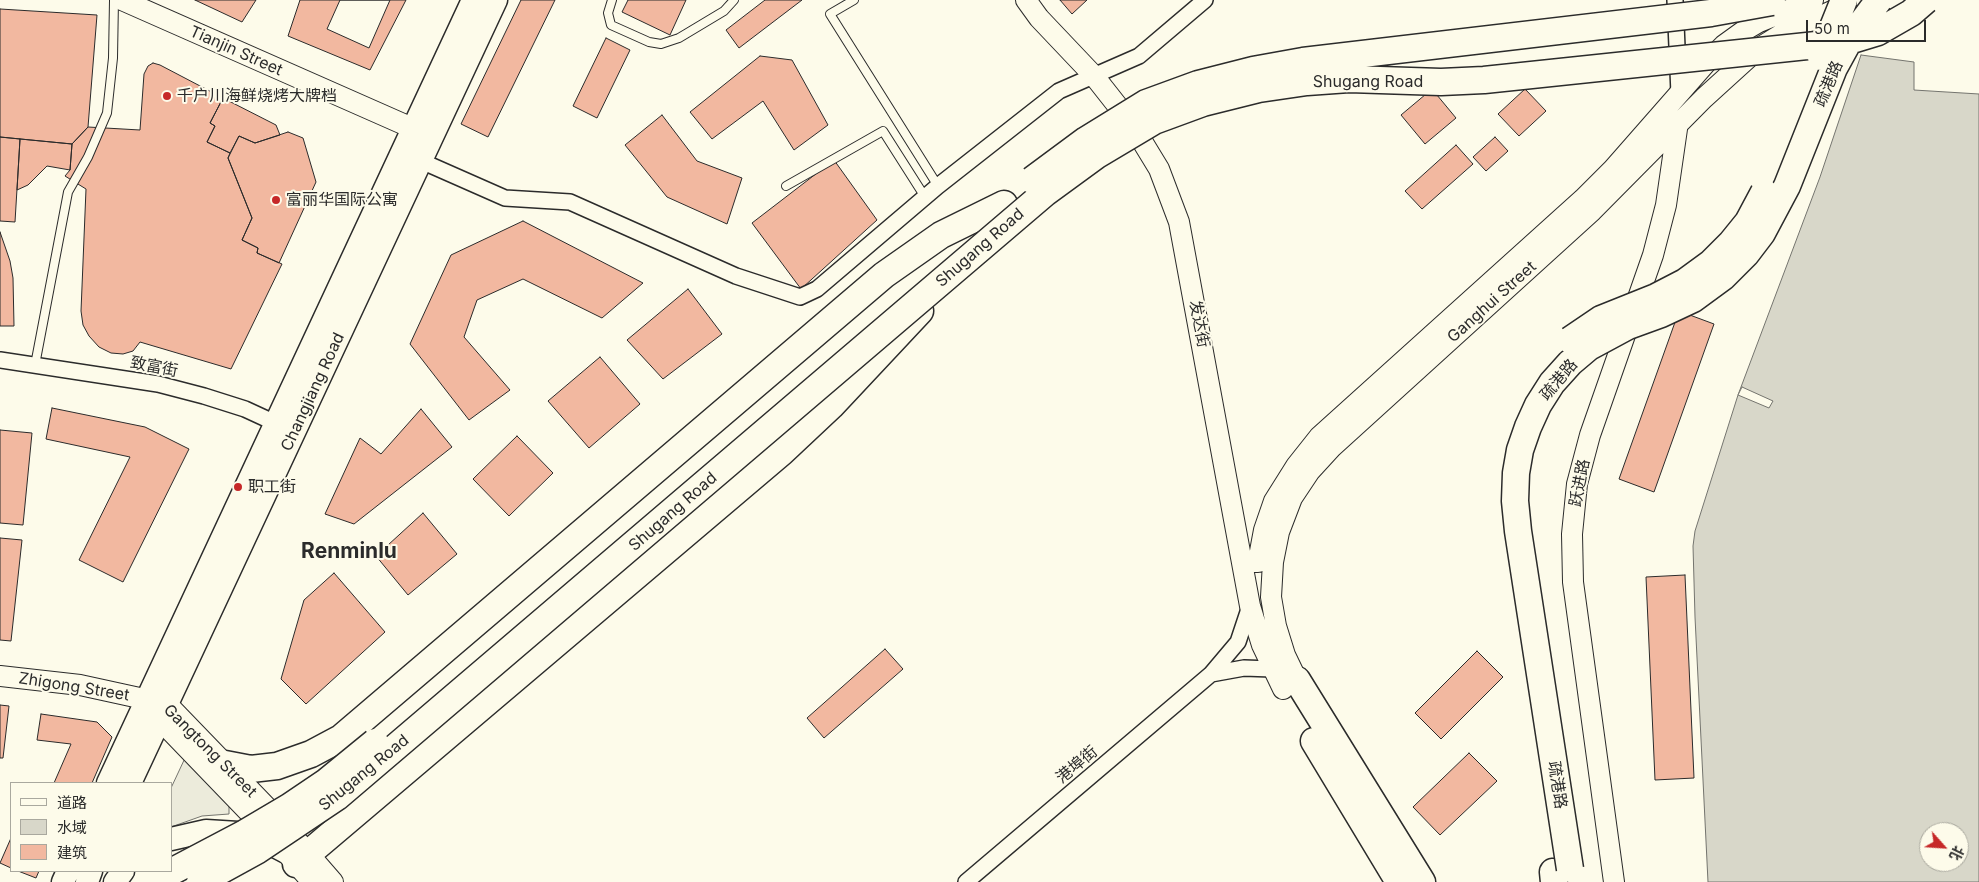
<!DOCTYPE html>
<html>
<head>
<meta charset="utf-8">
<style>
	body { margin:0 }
	#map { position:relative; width:1979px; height:882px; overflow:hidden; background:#fdfbea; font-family:Inter,"Noto Sans SC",sans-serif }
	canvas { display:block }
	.legend { position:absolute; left:10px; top:782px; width:162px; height:90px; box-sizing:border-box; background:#fdfbea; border:1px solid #a9a89e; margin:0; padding:6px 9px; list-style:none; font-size:15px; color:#2b2b2b }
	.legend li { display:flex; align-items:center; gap:10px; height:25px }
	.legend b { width:25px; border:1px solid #a9a89e }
	.north { position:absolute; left:1919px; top:822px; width:50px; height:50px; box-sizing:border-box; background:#fdfbea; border:1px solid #a9a89e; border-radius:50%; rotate:116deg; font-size:14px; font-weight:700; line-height:20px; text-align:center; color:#2b2b2b }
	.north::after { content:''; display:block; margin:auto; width:18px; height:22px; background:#c62828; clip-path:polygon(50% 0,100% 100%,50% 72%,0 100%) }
	.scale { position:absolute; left:1806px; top:20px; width:120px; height:22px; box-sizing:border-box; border:2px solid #2b2b2b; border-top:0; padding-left:6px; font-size:15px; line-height:18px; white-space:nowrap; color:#2b2b2b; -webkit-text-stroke:4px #fdfbea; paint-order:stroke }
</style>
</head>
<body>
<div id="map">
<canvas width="1979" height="882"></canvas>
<ul class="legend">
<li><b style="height:6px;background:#fdfbea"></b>道路</li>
<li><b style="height:14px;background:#d8d7c9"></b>水域</li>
<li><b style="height:14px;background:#f2b8a0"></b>建筑</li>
</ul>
<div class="north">北</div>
<div class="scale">50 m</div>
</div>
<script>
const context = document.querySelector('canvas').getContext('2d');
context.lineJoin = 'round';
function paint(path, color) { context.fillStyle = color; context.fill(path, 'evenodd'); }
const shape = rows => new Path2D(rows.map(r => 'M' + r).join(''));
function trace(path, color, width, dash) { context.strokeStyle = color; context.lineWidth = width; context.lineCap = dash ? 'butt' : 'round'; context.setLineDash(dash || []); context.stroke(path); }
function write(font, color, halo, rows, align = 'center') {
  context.font = font + ' Inter,"Noto Sans SC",sans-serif'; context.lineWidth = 4; context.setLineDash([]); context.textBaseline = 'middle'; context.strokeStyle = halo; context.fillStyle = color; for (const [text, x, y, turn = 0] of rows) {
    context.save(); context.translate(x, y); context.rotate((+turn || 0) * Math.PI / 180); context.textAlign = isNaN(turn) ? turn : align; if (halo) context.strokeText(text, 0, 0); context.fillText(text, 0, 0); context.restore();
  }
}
const green = shape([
	[186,756,229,804,229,814,202,816,171,827,171,788,186,756]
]);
const water = shape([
	[1861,55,1914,62,1914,90,1979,94,1979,882,1708,882,1695,617,1693,546,1695,531,1738,395,1820,177,1861,55],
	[1929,832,1959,832,1959,862,1929,862,1929,832]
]);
const pier = shape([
	[1742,387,1773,401,1769,408,1738,395,1742,387]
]);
const building = shape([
	[195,0,256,0,242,22,195,0],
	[300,0,406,0,370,70,288,36,300,0],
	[340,0,390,0,369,48,327,29,340,0],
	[521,0,555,0,488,137,461,124,521,0],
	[628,0,686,0,670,35,622,12,628,0],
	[765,0,802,0,739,48,726,30,765,0],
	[1060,0,1087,0,1072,14,1060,0],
	[0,9,97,15,88,127,72,144,0,137,0,9],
	[606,38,630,50,597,118,573,106,606,38],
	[760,56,792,60,828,125,794,150,763,101,712,139,690,112,760,56],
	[153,63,160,65,223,98,210,123,215,126,207,142,230,153,228,158,252,218,242,240,258,248,257,253,282,264,231,369,140,342,133,351,123,354,111,353,99,347,89,336,83,325,81,311,86,189,65,176,70,170,72,144,88,127,140,130,144,74,148,66,153,63],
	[1432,89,1456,118,1425,144,1401,115,1432,89],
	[1525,89,1546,111,1519,136,1498,114,1525,89],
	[223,98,276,125,280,135,255,143,239,136,230,153,207,142,215,126,210,123,223,98],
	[662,115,697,161,742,178,727,224,667,197,625,145,662,115],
	[288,132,303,138,316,182,279,263,257,253,258,248,242,240,252,218,228,158,239,136,255,143,288,132],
	[0,137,20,139,15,222,0,221,0,137],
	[1495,137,1508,151,1486,171,1473,157,1495,137],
	[20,139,72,144,70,170,47,166,28,185,17,190,20,139],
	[1456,145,1473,164,1422,209,1405,191,1456,145],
	[834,160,877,220,801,289,752,223,834,160],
	[523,221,643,283,602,318,523,279,477,300,464,337,510,390,469,420,410,344,451,255,523,221],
	[0,232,10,261,13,278,14,326,0,326,0,232],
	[688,289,722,334,663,379,627,340,688,289],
	[1679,311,1714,324,1654,492,1619,479,1679,311],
	[600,357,640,404,589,448,548,401,600,357],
	[52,408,145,427,189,449,123,582,79,560,130,457,46,439,52,408],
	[421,409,452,447,354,524,325,514,360,438,381,454,421,409],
	[0,430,32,433,23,525,0,523,0,430],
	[517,436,553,473,509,516,473,479,517,436],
	[423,513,457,554,408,595,376,556,423,513],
	[0,538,22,540,11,641,0,640,0,538],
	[334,573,385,632,306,704,281,679,304,600,334,573],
	[1685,575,1694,778,1655,780,1646,577,1685,575],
	[885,649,903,669,824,738,807,718,885,649],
	[1477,651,1503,677,1441,739,1415,713,1477,651],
	[0,705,9,706,3,758,0,758,0,705],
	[41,714,97,722,112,737,92,783,54,783,71,744,37,740,41,714],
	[1469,753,1497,781,1440,835,1413,807,1469,753],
	[11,838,11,868,0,863,11,838],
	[18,871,39,871,36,878,18,871]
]);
const lane = shape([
	[612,0,608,13,611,25,649,42,661,44,679,38,724,11,734,0],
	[854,0,830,14,938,186],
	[786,186,883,131,925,197],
	[35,365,68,192,88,157,107,113,113,58,114,0]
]);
const street = shape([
	[1675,0,1679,94],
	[412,157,505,198,570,202,736,276,800,297,817,289,938,186,1059,91,1139,56,1205,0],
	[0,360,158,384,204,396,245,409,284,427],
	[1211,674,1244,668,1272,669],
	[966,882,1211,674,1238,642,1250,606]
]);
const secondary = shape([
	[122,0,428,135],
	[1026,0,1039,18,1094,76,1131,123,1159,169,1179,222,1250,606,1262,645,1283,689],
	[1243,562,1258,562,1264,530,1274,501,1296,466,1319,437,1583,199,1613,169,1706,63,1724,45,1742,32,1759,22,1813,0],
	[0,676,80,685,167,704,280,821,333,882],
	[1297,680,1285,655,1276,626,1271,597,1273,562,1279,532,1292,498,1310,471,1332,447,1592,211,1704,98,1759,48,1793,27,1813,20,1834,10,1846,2],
	[152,707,160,720,268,832,312,882],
	[1614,882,1573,582,1572,534,1577,484,1590,435,1653,255,1666,205,1678,122]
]);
const primary = shape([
	[108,783,473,0],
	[130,783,496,0],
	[171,839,206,831,238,833,265,841,286,852],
	[63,882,68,871],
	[87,882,91,871],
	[115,882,123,871]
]);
const highway = shape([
	[1297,680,1422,882],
	[1314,741,1399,882],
	[225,764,251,769,277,766,311,754,341,738,884,275,941,235,1004,204],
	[296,864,782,452,831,406,920,311],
	[1553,872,1554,882]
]);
const highwayBridge = shape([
	[1821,57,1844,0],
	[1032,180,1086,140,1146,103,1198,84,1253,70,1303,61,1711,13,1772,2],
	[1570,340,1601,319,1656,297,1685,282,1711,263,1731,243,1748,222,1764,192],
	[1570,869,1518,531,1515,501,1516,473,1520,450,1528,427,1538,405,1552,383,1570,363,1589,347,1628,326,1661,314,1693,299,1723,277,1746,254,1762,233,1787,186,1834,68,1851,37,1879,0],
	[152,882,245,833,289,807,326,782,375,742],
	[200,882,258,850,337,797,1045,193,1097,155,1154,121,1203,103,1259,89,1307,82,1349,79,1441,82,1484,80,1845,42,1878,32,1911,13,1926,0]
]);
const markers = [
	[167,96,5,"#c62828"],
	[276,200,5,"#c62828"],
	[238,487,5,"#c62828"]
];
const streetNames = [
	["Tianjin Street",236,51,24],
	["Shugang Road",1368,82],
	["疏港路",1829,84,-67],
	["Shugang Road",980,248,-41],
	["Ganghui Street",1492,302,-42],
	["发达街",1199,324,79],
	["致富街",154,367,11],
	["疏港路",1559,380,-50],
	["Changjiang Road",313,392,-65],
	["跃进路",1580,483,-79],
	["Shugang Road",673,512,-41],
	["Zhigong Street",74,687,9],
	["Gangtong Street",210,751,45],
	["港埠街",1077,765,-40],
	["Shugang Road",364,773,-39],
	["疏港路",1557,785,81]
];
const poiNames = [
	["千户川海鲜烧烤大牌档",177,96],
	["富丽华国际公寓",286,200],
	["职工街",248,487]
];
const districtNames = [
	["Renminlu",349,552]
];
paint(green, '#ecebdb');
trace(green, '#74746e', 1);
paint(water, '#d8d7c9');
trace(water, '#74746e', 1);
paint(pier, '#fdfbea');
trace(pier, '#74746e', 1);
paint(building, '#f2b8a0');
trace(building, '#2b2b2b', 1);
trace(lane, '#2b2b2b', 10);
trace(street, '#2b2b2b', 18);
trace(secondary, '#2b2b2b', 22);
trace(primary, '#2b2b2b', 25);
trace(highway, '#2b2b2b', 29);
trace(lane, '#fdfbea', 8);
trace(street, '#fdfbea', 15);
trace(secondary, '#fdfbea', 20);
trace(primary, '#fdfbea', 22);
trace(highway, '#fdfbea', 26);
trace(highwayBridge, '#2b2b2b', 29, []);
trace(highwayBridge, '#fdfbea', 26);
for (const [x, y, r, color] of markers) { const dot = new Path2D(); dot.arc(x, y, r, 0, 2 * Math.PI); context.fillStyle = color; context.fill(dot); trace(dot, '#fdfbea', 2); }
write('16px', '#2b2b2b', '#fdfbea', streetNames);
write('16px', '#2b2b2b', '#fdfbea', poiNames, 'left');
write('bold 21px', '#2b2b2b', '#fdfbea', districtNames);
</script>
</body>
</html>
